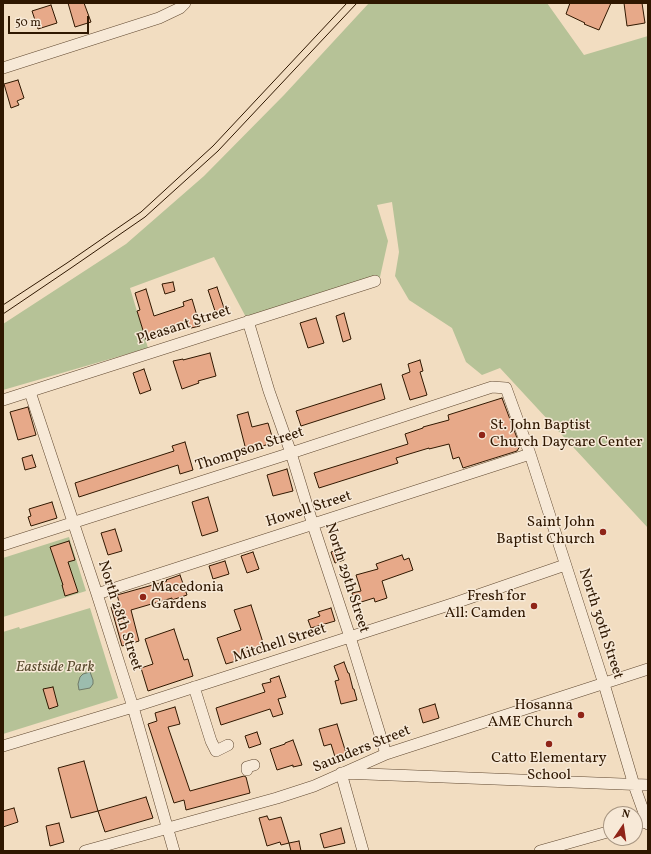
<!DOCTYPE html>
<html>
<head>
<meta charset="utf-8">
<style>
	body { margin:0 }
	#map { position:relative; width:651px; height:854px; overflow:hidden; background:#f2ddc1; font-family:Vollkorn,serif }
	canvas { display:block }
	.frame { position:absolute; inset:0; border:4px solid #2f1700; pointer-events:none }
	.north { position:absolute; left:603px; top:806px; width:40px; height:40px; box-sizing:border-box; background:#f7e9d7; border:1px solid #a79581; border-radius:50%; rotate:13deg; font-size:11px; font-weight:700; line-height:16px; text-align:center; color:#2f1700 }
	.north::after { content:''; display:block; margin:auto; width:14px; height:18px; background:#8f2418; clip-path:polygon(50% 0,100% 100%,50% 72%,0 100%) }
	.scale { position:absolute; left:8px; top:16px; width:81px; height:18px; box-sizing:border-box; border:2px solid #2f1700; border-top:0; padding-left:5px; font-size:12px; line-height:14px; white-space:nowrap; color:#2f1700; -webkit-text-stroke:3px #f7e9d7; paint-order:stroke }
</style>
</head>
<body>
<div id="map">
<canvas width="651" height="854"></canvas>
<div class="frame"></div>
<div class="north">N</div>
<div class="scale">50 m</div>
</div>
<script>
const context = document.querySelector('canvas').getContext('2d');
context.lineJoin = 'round';
function paint(path, color) { context.fillStyle = color; context.fill(path, 'evenodd'); }
const shape = rows => new Path2D(rows.map(r => 'M' + r).join(''));
function trace(path, color, width, dash) { context.strokeStyle = color; context.lineWidth = width; context.lineCap = dash ? 'butt' : 'round'; context.setLineDash(dash || []); context.stroke(path); }
function write(font, color, halo, rows, align = 'center') {
  context.font = font + ' Vollkorn,serif'; context.lineWidth = 3; context.setLineDash([]); context.textBaseline = 'middle'; context.strokeStyle = halo; context.fillStyle = color; for (const [text, x, y, turn = 0] of rows) {
    context.save(); context.translate(x, y); context.rotate((+turn || 0) * Math.PI / 180); context.textAlign = isNaN(turn) ? turn : align; if (halo) context.strokeText(text, 0, 0); context.fillText(text, 0, 0); context.restore();
  }
}
const green = shape([
	[369,3,547,3,584,55,648,36,648,528,500,368,482,375,466,362,452,328,409,300,395,276,399,252,392,202,377,205,388,241,380,277,375,281,248,321,214,257,130,288,148,348,3,390,3,324,126,244,204,176,284,95],
	[69,537,86,591,3,617,3,558],
	[90,608,118,698,3,734,3,632,19,627,20,629]
]);
const water = shape([
	[90,672,93,680,93,684,90,688,79,690,78,684,80,677,83,674,90,672]
]);
const building = shape([
	[68,3,84,3,91,22,75,27,68,3],
	[570,3,611,3,599,30,584,24,585,23,566,14,570,3],
	[624,3,642,3,645,23,627,26,624,3],
	[51,5,57,23,38,29,32,11,51,5],
	[18,80,24,98,17,101,19,105,11,108,4,84,18,80],
	[173,282,175,291,165,294,162,284,173,282],
	[217,287,225,311,216,314,208,290,217,287],
	[146,289,154,316,184,306,183,302,192,299,200,326,191,328,191,327,146,340,137,311,140,310,135,293,146,289],
	[344,313,351,339,343,342,336,316,344,313],
	[316,318,324,343,308,348,300,323,316,318],
	[210,353,216,376,198,381,199,383,182,389,173,361,183,359,183,360,210,353],
	[420,360,423,371,420,372,427,395,410,400,402,375,410,372,408,364,420,360],
	[144,369,151,390,140,394,133,373,144,369],
	[381,384,385,399,301,426,296,411,381,384],
	[502,398,520,446,517,451,463,468,459,457,453,459,449,444,429,449,429,448,396,458,398,463,319,488,314,473,408,444,405,434,423,428,423,427,449,420,448,415,502,398],
	[28,407,36,435,18,440,10,412,28,407],
	[248,412,252,427,268,423,274,443,246,450,237,415,248,412],
	[185,442,193,470,180,474,178,465,79,497,75,483,174,451,172,446,185,442],
	[32,455,36,467,25,470,22,458,32,455],
	[287,469,293,491,273,496,267,475,287,469],
	[208,497,218,531,202,536,192,502,208,497],
	[52,502,57,518,31,526,28,517,31,516,29,509,52,502],
	[115,529,122,551,108,555,101,533,115,529],
	[69,541,75,560,68,562,78,592,65,596,62,585,63,585,50,547,69,541],
	[341,549,344,560,335,563,331,552,341,549],
	[253,552,259,569,247,573,241,556,253,552],
	[402,555,404,560,409,558,413,570,382,581,387,598,375,602,374,598,355,604,352,593,361,591,356,575,378,569,376,564,402,555],
	[225,561,229,574,213,579,209,566,225,561],
	[180,575,187,595,172,600,172,598,131,610,139,641,122,646,111,607,120,605,117,595,167,581,166,580,180,575],
	[251,605,266,652,226,664,217,638,241,630,234,610,251,605],
	[331,608,335,621,311,628,308,620,320,616,318,612,331,608],
	[174,629,184,660,188,659,193,676,148,691,141,668,153,664,145,639,174,629],
	[344,662,348,673,349,673,353,689,354,689,357,700,341,704,335,681,339,680,334,666,344,662],
	[279,676,286,697,278,699,283,714,273,717,270,709,221,725,216,708,265,692,262,684,271,682,270,679,279,676],
	[53,687,58,706,49,709,43,689,53,687],
	[435,704,439,718,423,723,419,709,435,704],
	[175,707,180,724,168,727,190,791,244,776,246,777,250,793,186,810,184,800,174,803,148,724,157,721,155,713,175,707],
	[337,724,347,756,336,760,331,744,324,746,319,729,337,724],
	[257,732,261,744,249,748,245,736,257,732],
	[293,740,302,765,293,767,293,765,277,770,270,749,285,744,285,743,293,740],
	[84,761,98,811,71,818,58,768,84,761],
	[146,797,153,818,105,832,98,811,146,797],
	[14,808,18,822,3,827,3,811,14,808],
	[267,816,269,820,281,817,289,843,281,845,280,842,267,846,259,818,267,816],
	[59,823,64,842,50,846,46,826,59,823],
	[341,828,345,843,324,848,320,834,341,828],
	[299,841,301,851,291,851,289,843,299,841]
]);
const minor = shape([
	[3,68,159,18,180,8,185,3],
	[248,321,269,391,291,453,313,525,350,637,386,754],
	[30,392,97,594,133,707,174,851],
	[3,400,375,281],
	[3,545,291,453,492,387,506,388,530,454,604,684,634,785,648,824],
	[97,594,530,454],
	[194,687,211,741,216,751,228,745],
	[3,746,133,707,455,603,565,565],
	[247,770,247,767,254,765],
	[635,825,647,821],
	[85,851,277,798,314,786,386,754,648,669],
	[363,851,341,773,648,785],
	[540,851,611,831]
]);
const tram = shape([
	[3,305,67,263,141,212,213,146,347,3],
	[3,314,71,268,145,217,218,151,357,3]
]);
const markers = [
	[482,435,4,"#8f2418"],
	[603,532,4,"#8f2418"],
	[143,597,4,"#8f2418"],
	[534,606,4,"#8f2418"],
	[581,715,4,"#8f2418"],
	[549,744,4,"#8f2418"]
];
const streetNames = [
	["Pleasant Street",184,326,-18],
	["Thompson Street",250,450,-18],
	["Howell Street",309,510,-18],
	["North 29th Street",346,578,72],
	["North 28th Street",119,616,72],
	["North 30th Street",600,624,72],
	["Mitchell Street",280,644,-18],
	["Saunders Street",362,750,-22]
];
const poiNames = [
	["St. John Baptist",490,426,"left"],
	["Church Daycare Center",490,443,"left"],
	["Saint John",595,523],
	["Baptist Church",595,540],
	["Macedonia",151,588,"left"],
	["Gardens",151,605,"left"],
	["Fresh for",526,597],
	["All: Camden",526,614],
	["Hosanna",573,706],
	["AME Church",573,723],
	["Catto Elementary",549,759,"center"],
	["School",549,776,"center"]
];
const parkNames = [
	["Eastside Park",55,668]
];
paint(green, '#b6c297');
paint(water, '#9cbcae');
trace(water, '#707a68', 1);
paint(building, '#e7a989');
trace(building, '#2f1700', 1);
trace(minor, '#604830', 12);
trace(minor, '#f7e9d7', 11);
trace(tram, '#2f1700', 1);
for (const [x, y, r, color] of markers) { const dot = new Path2D(); dot.arc(x, y, r, 0, 2 * Math.PI); context.fillStyle = color; context.fill(dot); trace(dot, '#f7e9d7', 1.5); }
write('15px', '#2f1700', '#f7e9d7', streetNames);
write('15px', '#2f1700', '#f7e9d7', poiNames, 'right');
write('italic 15px', '#584a2d', '#f7e9d7', parkNames);
</script>
</body>
</html>
